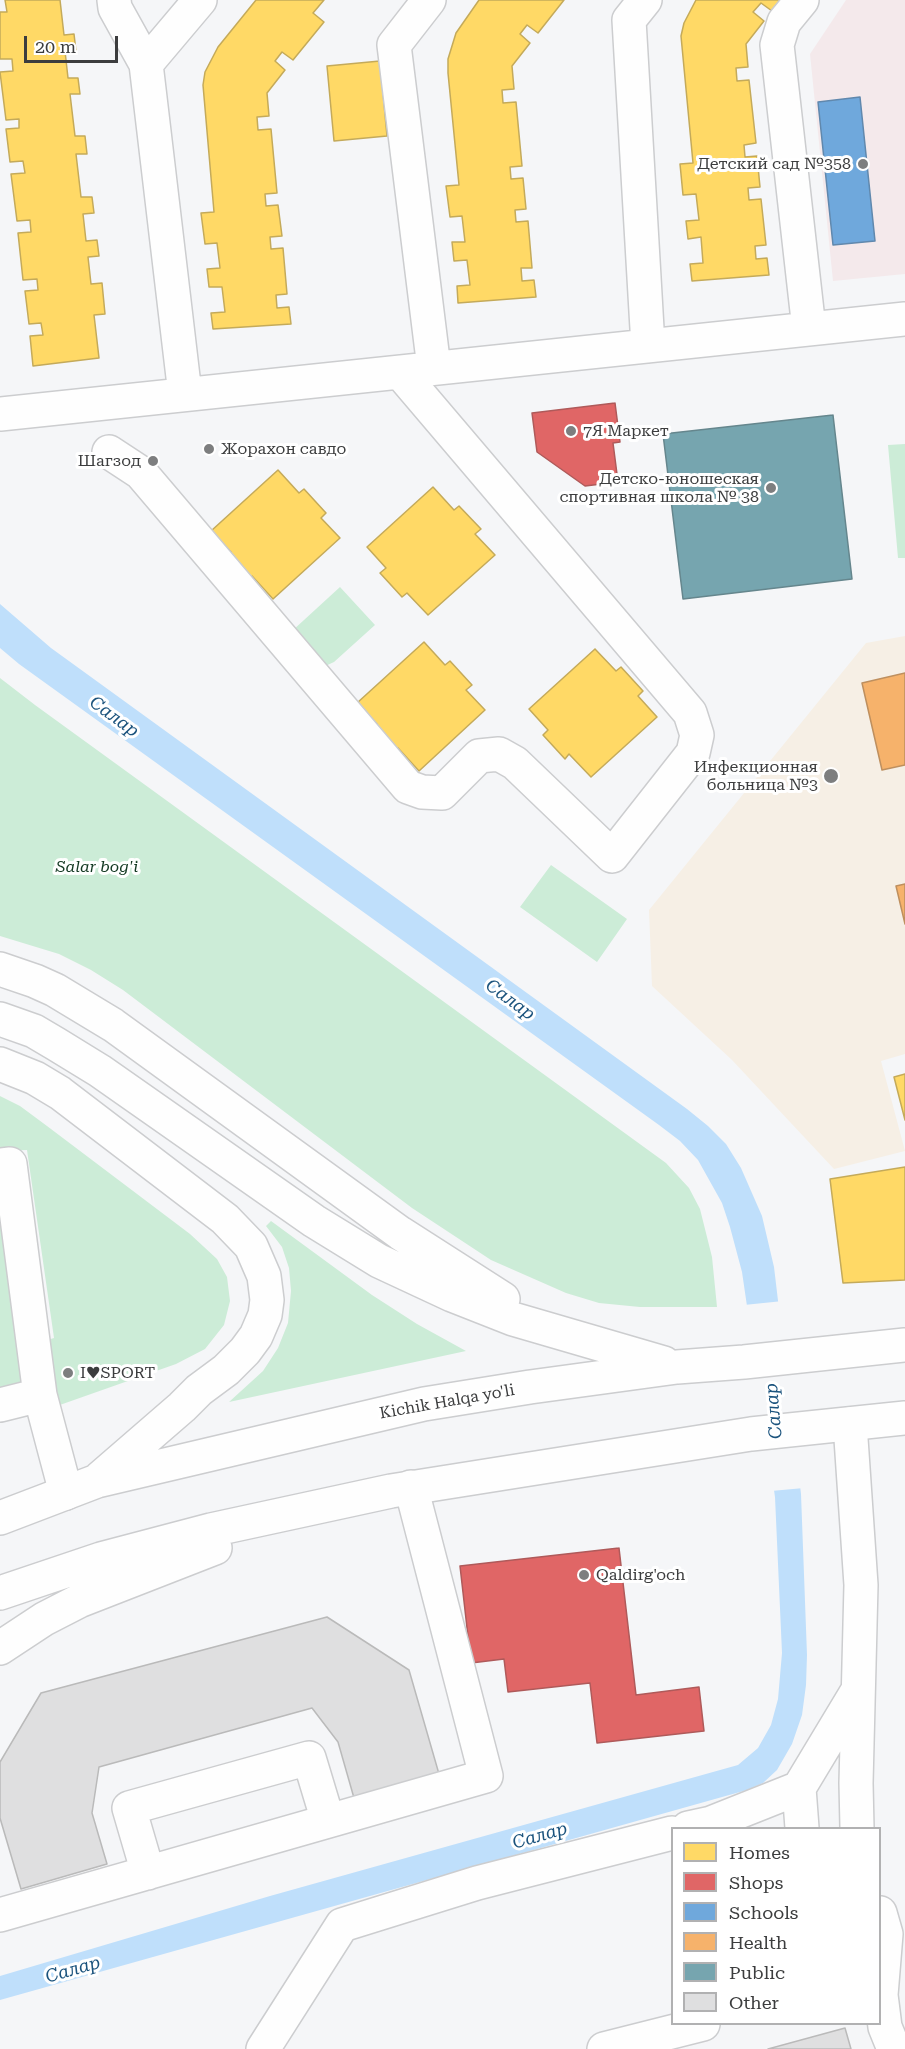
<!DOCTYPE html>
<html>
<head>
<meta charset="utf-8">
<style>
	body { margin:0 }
	#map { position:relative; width:905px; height:2049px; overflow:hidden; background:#f5f6f8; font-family:"Roboto Serif",serif }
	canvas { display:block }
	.legend { position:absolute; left:671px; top:1827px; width:210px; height:198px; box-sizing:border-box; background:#fff; border:2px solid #b1b1b2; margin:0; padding:8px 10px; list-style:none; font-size:18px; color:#3c3d3e }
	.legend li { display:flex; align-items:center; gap:12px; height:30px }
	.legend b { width:30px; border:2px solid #b1b1b2 }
	.scale { position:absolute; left:24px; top:36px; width:94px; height:27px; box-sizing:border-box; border:3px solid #3c3d3e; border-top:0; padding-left:8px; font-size:18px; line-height:21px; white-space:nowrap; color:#3c3d3e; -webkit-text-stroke:4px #fff; paint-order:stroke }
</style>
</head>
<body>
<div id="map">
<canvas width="905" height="2049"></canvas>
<ul class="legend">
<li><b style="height:16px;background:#ffd966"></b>Homes</li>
<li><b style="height:16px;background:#e06666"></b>Shops</li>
<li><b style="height:16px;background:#6fa8dc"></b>Schools</li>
<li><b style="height:16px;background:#f6b26b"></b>Health</li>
<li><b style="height:16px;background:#76a5af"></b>Public</li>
<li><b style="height:16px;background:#dfdfe0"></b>Other</li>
</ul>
<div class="scale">20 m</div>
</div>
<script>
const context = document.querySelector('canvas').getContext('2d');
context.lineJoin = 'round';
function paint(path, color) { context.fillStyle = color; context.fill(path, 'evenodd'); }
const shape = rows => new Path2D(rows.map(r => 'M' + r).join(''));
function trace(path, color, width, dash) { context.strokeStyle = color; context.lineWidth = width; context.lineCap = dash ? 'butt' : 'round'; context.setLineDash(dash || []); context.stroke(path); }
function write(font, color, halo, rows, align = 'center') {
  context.font = font + ' "Roboto Serif",serif'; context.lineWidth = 6; context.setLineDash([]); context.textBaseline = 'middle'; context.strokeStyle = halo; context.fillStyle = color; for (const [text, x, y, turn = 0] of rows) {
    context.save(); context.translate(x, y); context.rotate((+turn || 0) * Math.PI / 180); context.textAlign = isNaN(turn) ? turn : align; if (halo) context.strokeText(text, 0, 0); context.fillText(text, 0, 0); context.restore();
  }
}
const education = shape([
	[846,0,905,0,905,274,833,281,810,54]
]);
const medical = shape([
	[905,636,905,1054,881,1061,905,1151,834,1169,732,1060,652,986,649,910,866,643]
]);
const green = shape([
	[905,444,905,558,898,558,888,445],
	[340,587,375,625,334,662,321,668,292,631],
	[0,678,35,705,666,1163,689,1188,700,1209,712,1257,717,1307,640,1307,599,1303,566,1293,491,1260,412,1208,123,990,91,970,59,954,0,936],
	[551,865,627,919,597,962,520,907],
	[0,1096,20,1106,47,1126,190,1234,217,1259,227,1277,230,1301,224,1325,205,1349,176,1364,57,1406,44,1341,54,1338,27,1150,0,1151],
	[0,1189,24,1382,0,1389],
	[271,1221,372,1295,417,1324,466,1351,229,1402,263,1371,278,1348,288,1323,291,1291,289,1268,282,1247,266,1226]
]);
const water = shape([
	[0,604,51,648,687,1109,708,1126,726,1144,741,1168,762,1216,774,1267,801,1494,807,1655,806,1685,802,1715,792,1744,777,1770,763,1783,747,1790,0,2000,0,1976,270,1896,738,1765,758,1748,771,1725,778,1699,782,1653,775,1497,742,1272,730,1227,722,1203,698,1160,680,1141,659,1125,19,664,0,648]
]);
const pier = shape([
	[783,1301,804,1488,771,1491,744,1305]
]);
const homes = shape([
	[5,0,60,0,64,35,74,34,76,51,65,51,68,78,78,78,80,94,70,94,75,136,85,136,87,154,76,154,81,197,92,197,94,213,83,214,86,241,97,240,99,256,88,257,91,284,102,283,105,314,94,315,99,358,33,366,30,336,43,335,41,323,29,324,25,291,38,290,37,279,23,280,18,233,31,232,30,220,17,221,11,174,25,173,23,161,10,162,6,129,19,128,19,119,6,120,0,72,13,71,12,59,0,59,0,12,7,12,5,0],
	[256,0,324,0,313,13,324,22,293,60,282,52,275,61,285,70,267,93,269,116,257,117,258,130,271,129,277,193,265,194,266,206,278,205,282,236,270,237,271,249,283,248,287,294,276,295,277,308,289,307,291,324,213,329,211,313,225,312,222,287,209,287,207,269,220,268,217,243,205,244,201,213,214,212,203,85,205,72,218,47,256,0],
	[479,0,564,0,538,33,527,25,520,34,530,43,512,66,514,89,502,90,503,103,516,102,522,166,510,167,511,179,523,178,526,209,515,210,516,222,528,221,532,268,521,268,522,281,534,280,536,297,458,303,457,286,470,285,467,260,454,261,452,242,465,242,462,216,450,217,446,186,459,185,448,73,448,59,456,33,479,0],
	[696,0,780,0,772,11,761,3,753,12,764,21,746,44,748,67,736,68,737,81,749,80,756,143,744,145,745,157,757,156,760,187,748,188,749,200,761,199,766,245,755,246,756,259,767,258,769,275,692,281,690,264,703,263,701,237,688,239,686,221,699,220,696,194,683,195,680,164,693,163,681,36,684,23,696,0],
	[380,61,387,136,334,141,327,66,380,61],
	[278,470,299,493,304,489,326,513,321,518,340,538,273,599,252,576,247,581,225,557,231,552,211,531,278,470],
	[433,487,454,510,459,506,481,529,475,534,495,555,428,615,407,593,402,597,380,573,386,568,367,547,433,487],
	[424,642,445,665,450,661,472,685,466,690,485,710,419,771,398,748,393,753,371,729,377,724,357,703,424,642],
	[595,649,616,671,621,667,643,691,638,696,657,717,591,777,569,754,565,759,543,735,548,730,529,709,595,649],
	[905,1074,905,1120,894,1077,905,1074],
	[905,1167,905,1280,843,1283,830,1179,905,1167]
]);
const shops = shape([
	[615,403,620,442,613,443,618,482,585,486,537,452,532,413,615,403],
	[619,1548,636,1695,699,1687,704,1731,597,1743,590,1683,508,1692,504,1659,471,1663,460,1566,619,1548]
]);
const schools = shape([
	[860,97,875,241,833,245,818,102,860,97]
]);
const health = shape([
	[905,673,905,765,882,770,862,683,905,673],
	[905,884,905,924,896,886,905,884]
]);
const public = shape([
	[833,415,852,579,683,599,663,434,833,415]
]);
const building = shape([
	[327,1617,409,1670,439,1774,354,1798,338,1742,312,1708,99,1767,92,1813,107,1864,21,1889,0,1818,0,1762,41,1693,327,1617],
	[845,2028,851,2049,768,2049,845,2028]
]);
const minor = shape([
	[114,0,115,8,146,64],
	[429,0,394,45,434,368],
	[645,0,629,20,648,346],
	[802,0,784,22,777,45,809,329],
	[185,394,146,64,200,0],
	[0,414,905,319],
	[109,452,141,473,408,787,422,792,442,793,479,756,499,754,515,763,612,856,693,753,697,735,690,713,400,372],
	[0,1165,10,1164,40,1395,66,1493],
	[0,1405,40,1395],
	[850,1424,861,1585,856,1783,857,1828],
	[799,1788,802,1828],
	[688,1828,711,1823,799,1788,858,1690],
	[148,1873,129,1808,309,1758,328,1821],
	[880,1913,886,1934,881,1995,885,2027,894,2049],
	[0,1915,486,1776,411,1487],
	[263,2049,342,1925,477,1883,672,1833],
	[604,2049,703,2024]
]);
const highway = shape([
	[0,969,35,981,55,990,113,1025,400,1233,503,1299],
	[0,1019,34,1031,56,1044,100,1071,314,1221,379,1261,452,1295,513,1319,664,1363],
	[0,1064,35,1078,60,1093,225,1219,251,1246,264,1276,267,1300,265,1315,256,1336,245,1351,226,1370,199,1390,182,1407,100,1478],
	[0,1518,97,1481,424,1404,530,1387,677,1367,744,1362,905,1345],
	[0,1593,101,1559,211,1530,391,1491,751,1434,905,1418],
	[0,1648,44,1619,79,1601,215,1548]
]);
const markers = [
	[863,164,6,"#7d7e7f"],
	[571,431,6,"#7d7e7f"],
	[209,449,6,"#7d7e7f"],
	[153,461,6,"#7d7e7f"],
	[771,488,6,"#7d7e7f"],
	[831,776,8,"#7d7e7f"],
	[68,1373,6,"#7d7e7f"],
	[584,1575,6,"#7d7e7f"]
];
const poiNames = [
	["Детский сад №358",851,164],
	["7Я Маркет",583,431,"left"],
	["Жорахон савдо",221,449,"left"],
	["Шагзод",141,461],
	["Детско-юношеская",759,479],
	["спортивная школа № 38",759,497],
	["Инфекционная",818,767],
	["больница №3",818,785],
	["I♥SPORT",80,1373,"left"],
	["Qaldirg'och",596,1575,"left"]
];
const parkNames = [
	["Salar bog'i",97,867]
];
const streetNames = [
	["Kichik Halqa yo'li",447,1402,-10]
];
const waterNames = [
	["Салар",114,717,36],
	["Салар",510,1000,36],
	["Салар",774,1411,-95],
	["Салар",540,1836,-16],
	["Салар",73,1970,-16]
];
paint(education, '#f4e9eb');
paint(medical, '#f6efe5');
paint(green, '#ccecd7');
paint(water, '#bfdffb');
paint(pier, '#f5f6f8');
paint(homes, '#ffd966');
trace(homes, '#c4aa5a', 1.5);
paint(shops, '#e06666');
trace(shops, '#af5a5a', 1.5);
paint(schools, '#6fa8dc');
trace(schools, '#6088ad', 1.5);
paint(health, '#f6b26b');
trace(health, '#be8f5e', 1.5);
paint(public, '#76a5af');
trace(public, '#65868d', 1.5);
paint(building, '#dfdfe0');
trace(building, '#bababa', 1.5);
trace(minor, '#cccdcf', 36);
trace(highway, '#cccdcf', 36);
trace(minor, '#fefefe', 33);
trace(highway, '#fefefe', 33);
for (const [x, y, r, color] of markers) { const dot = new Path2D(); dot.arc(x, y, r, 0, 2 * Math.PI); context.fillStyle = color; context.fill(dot); trace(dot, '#fff', 2); }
write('16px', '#3c3d3e', '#fff', poiNames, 'right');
write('italic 16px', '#133922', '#fff', parkNames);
write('16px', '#3c3d3e', '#fff', streetNames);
write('italic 18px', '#1b537d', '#fff', waterNames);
</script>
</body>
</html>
